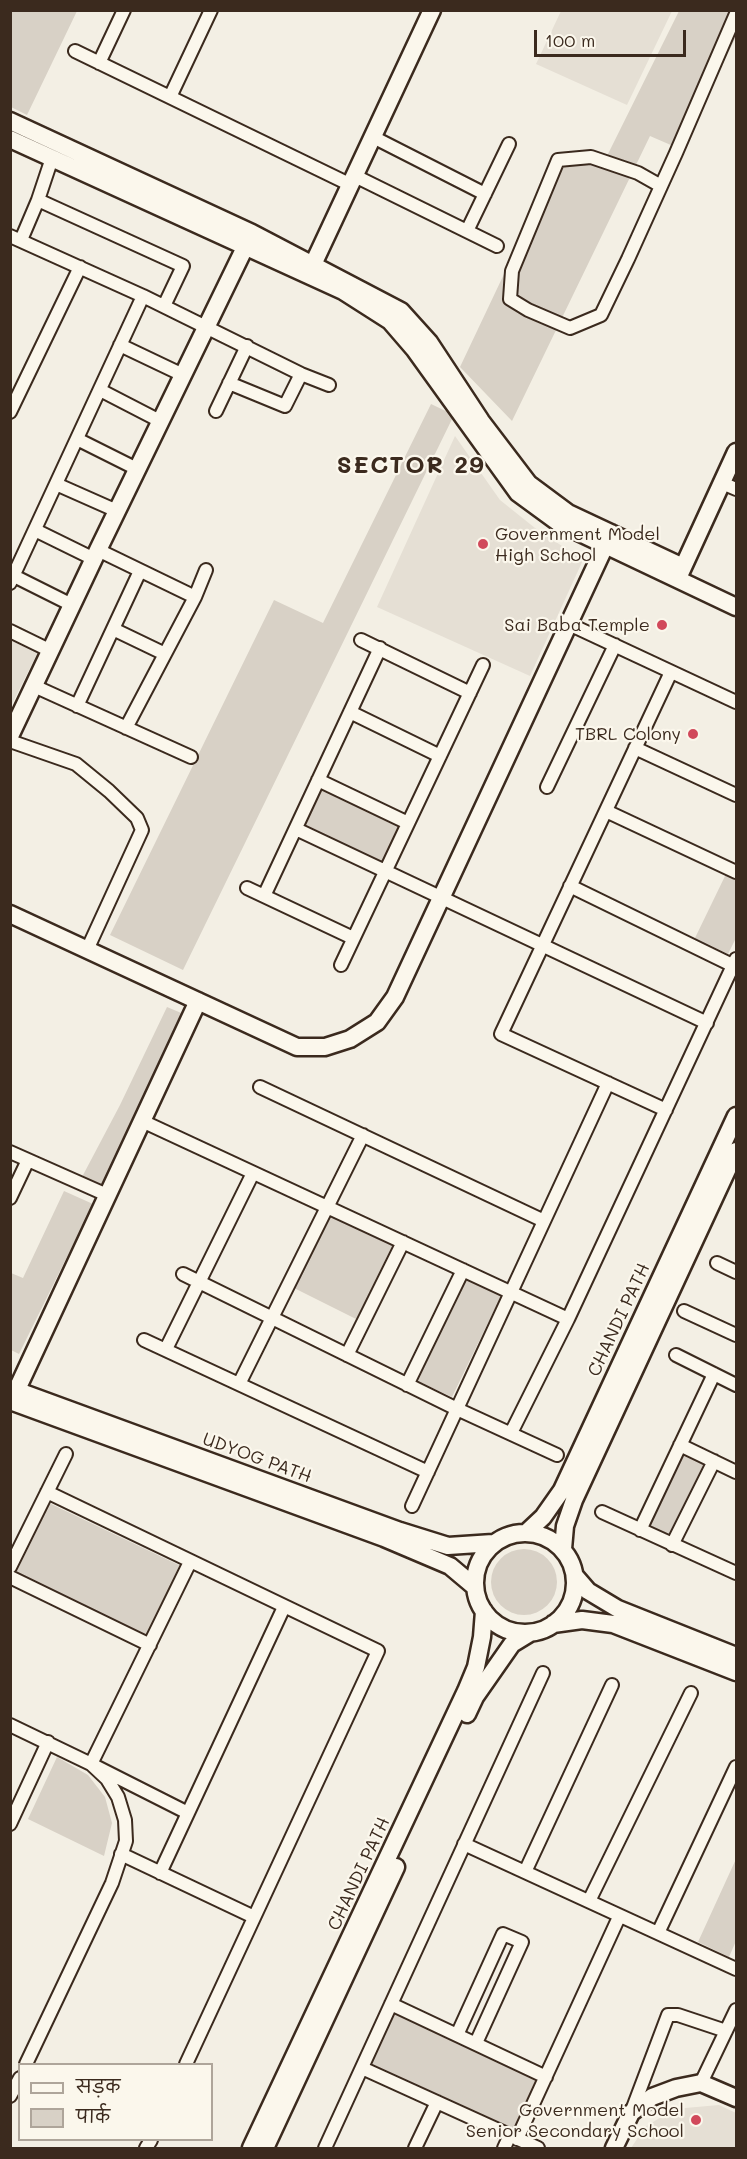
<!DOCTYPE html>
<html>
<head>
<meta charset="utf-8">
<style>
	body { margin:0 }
	#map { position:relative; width:747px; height:2159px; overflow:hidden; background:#f3efe4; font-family:Mali,"Playpen Sans Deva",sans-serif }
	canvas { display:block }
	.frame { position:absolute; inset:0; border:12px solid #3b2a1e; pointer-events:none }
	.legend { position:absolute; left:18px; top:2063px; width:195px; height:78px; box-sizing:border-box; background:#fbf7ec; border:2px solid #aea59a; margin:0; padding:8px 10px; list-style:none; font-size:18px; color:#3b2a1e }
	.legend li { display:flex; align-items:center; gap:12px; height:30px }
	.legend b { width:30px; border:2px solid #aea59a }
	.scale { position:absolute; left:534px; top:30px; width:152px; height:27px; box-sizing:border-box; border:3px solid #3b2a1e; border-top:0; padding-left:8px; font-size:18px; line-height:21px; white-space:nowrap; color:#3b2a1e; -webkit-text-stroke:4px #fbf7ec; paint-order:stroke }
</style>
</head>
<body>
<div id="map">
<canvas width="747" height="2159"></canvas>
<div class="frame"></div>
<ul class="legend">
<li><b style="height:8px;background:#fbf7ec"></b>सड़क</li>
<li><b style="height:16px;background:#d8d1c6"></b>पार्क</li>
</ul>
<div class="scale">100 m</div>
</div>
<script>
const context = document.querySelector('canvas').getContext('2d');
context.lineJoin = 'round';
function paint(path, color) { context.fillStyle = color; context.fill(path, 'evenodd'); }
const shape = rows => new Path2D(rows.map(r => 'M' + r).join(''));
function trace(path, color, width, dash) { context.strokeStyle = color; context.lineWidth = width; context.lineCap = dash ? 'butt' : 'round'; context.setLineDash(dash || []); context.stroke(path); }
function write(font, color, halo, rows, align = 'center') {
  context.font = font + ' Mali,sans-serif'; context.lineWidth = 4.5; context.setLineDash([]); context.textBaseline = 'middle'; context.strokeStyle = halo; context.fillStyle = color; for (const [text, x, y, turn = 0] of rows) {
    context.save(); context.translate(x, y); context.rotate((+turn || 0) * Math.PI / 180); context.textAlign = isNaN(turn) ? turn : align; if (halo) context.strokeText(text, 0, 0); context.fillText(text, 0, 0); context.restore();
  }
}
const built = shape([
	[561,11,672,11,627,105,536,64],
	[455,436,500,500,535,528,583,560,530,676,377,607],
	[11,637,39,650,11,706],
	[719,2105,736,2113,736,2148,631,2148,645,2127,674,2109]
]);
const green = shape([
	[10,11,77,11,27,115,11,107],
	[679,11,736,11,736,37,680,149,650,136,512,421,460,367,558,160,607,156],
	[431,404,454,415,183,970,110,935,274,600,323,623],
	[322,788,403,826,385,864,304,825],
	[726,874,736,879,736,938,728,954,695,938],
	[167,1007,186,1015,104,1187,82,1177,120,1105],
	[64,1191,93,1204,19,1354,11,1350,11,1273,23,1278],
	[331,1215,393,1246,356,1319,294,1288],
	[467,1278,502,1294,452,1397,417,1381],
	[679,1451,707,1464,672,1541,643,1528],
	[49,1503,183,1567,149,1637,15,1572],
	'491 1582a33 33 0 1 1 66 0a33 33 0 1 1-66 0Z',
	[57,1757,88,1775,105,1797,112,1823,104,1856,28,1819],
	[736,1859,736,1941,729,1957,698,1942],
	[395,2012,538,2077,513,2130,371,2065]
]);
const street = shape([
	[75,51,351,185],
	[99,63,124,10],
	[170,97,211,10],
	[373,137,485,194],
	[355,176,497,246],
	[661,186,638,173,591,157,558,160,512,271,510,299,528,310,570,328,601,315,628,259,676,153,736,14],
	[38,200,52,158],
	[467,231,509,144],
	[10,236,143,296,301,374,329,385],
	[21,240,38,200,183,266,164,306],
	[120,345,183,375],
	[229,383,285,406,301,374],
	[100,390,160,421],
	[216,411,247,346],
	[10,412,80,267],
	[77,439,137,469],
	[722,483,736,489],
	[56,484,117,511],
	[35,530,94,559],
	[98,550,195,597],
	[14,576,72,605],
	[10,583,143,296],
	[569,624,736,702],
	[113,629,165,654],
	[10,631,51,651],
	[361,640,470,693],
	[34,686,191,757],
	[77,706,140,571],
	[350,712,440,756],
	[126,728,195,597,206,570],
	[10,741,76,764,109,791,137,818,142,830,87,950],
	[635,748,736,795],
	[318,780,408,823],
	[547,787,615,645],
	[606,811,736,872],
	[296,829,707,1023],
	[570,886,734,966],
	[247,888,353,938],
	[264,896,380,648],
	[341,965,483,665],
	[260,1087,544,1221],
	[666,1110,501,1034,671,672],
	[142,1121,568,1319],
	[10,1152,107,1195],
	[10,1198,28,1160],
	[717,1263,736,1272],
	[183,1274,457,1409,557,1455],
	[684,1311,736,1335],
	[144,1340,428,1472],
	[166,1349,253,1173],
	[347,1355,403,1242],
	[676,1355,736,1385],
	[239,1384,363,1135],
	[407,1385,463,1270],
	[511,1433,568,1319,736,959],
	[680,1445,736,1472],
	[47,1492,378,1651,186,2064],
	[412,1506,608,1083],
	[602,1512,736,1573],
	[640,1530,714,1374],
	[672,1545,714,1461],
	[10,1567,66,1454],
	[10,1577,150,1645],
	[10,1725,91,1764,107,1779,118,1797,125,1820,126,1841,112,1883,26,2064],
	[188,1813,91,1764,190,1562],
	[10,1824,48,1742],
	[464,1844,736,1969],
	[121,1854,254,1917],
	[525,1872,612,1685],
	[160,1873,284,1607],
	[589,1901,691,1693],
	[658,1933,736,1767],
	[391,2004,546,2077],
	[457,2035,503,1934,522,1942,476,2043],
	[362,2068,538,2148],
	[701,2083,736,2010],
	[10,2096,20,2078],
	[631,2113,668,2015,678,2015,726,2031],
	[517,2139,619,1917],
	[146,2148,151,2140],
	[325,2148,543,1673],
	[415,2148,437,2102],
	[504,2148,510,2135]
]);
const secondary = shape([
	[10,121,252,233,401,311,429,342,481,421,529,484,568,513,683,567],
	[10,139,343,291,390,321,415,350,518,493,559,523,736,607],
	[309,273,432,10],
	[679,576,736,452],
	[10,736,98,550,250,237],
	[10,914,297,1047,325,1047,350,1039,377,1022,395,997,611,533],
	[10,1388,400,1531,448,1546,493,1543],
	[12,1400,198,1001],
	[10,1401,384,1538,450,1566,475,1587],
	[527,1532,543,1517,562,1490,736,1116],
	'475 1583a50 50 0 1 1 100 0a50 50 0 1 1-100 0Z',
	[563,1549,565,1526,574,1500,736,1151],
	[575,1576,588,1591,618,1609,736,1656],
	[553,1624,582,1620,613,1624,736,1672],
	[467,1714,475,1697,512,1644,530,1633],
	[251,2148,466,1691,476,1667,482,1637,484,1611],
	[265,2148,396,1867],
	[614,2148,631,2113,652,2097,676,2088,701,2083,736,2098]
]);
const markers = [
	[483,544,6,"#d1495b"],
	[662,625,6,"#d1495b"],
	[693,734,6,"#d1495b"],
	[696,2120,6,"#d1495b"]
];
const poiNames = [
	["Government Model",495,534,"left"],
	["High School",495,555,"left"],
	["Sai Baba Temple",650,625],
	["TBRL Colony",681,734],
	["Government Model",684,2110],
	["Senior Secondary School",684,2131]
];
const streetNames = [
	["CHANDI PATH",619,1320,-65],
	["UDYOG PATH",257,1458,20],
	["CHANDI PATH",359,1874,-65]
];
const districtNames = [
	["SECTOR 29",411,466]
];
paint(built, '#e5dfd4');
paint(green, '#d8d1c6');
trace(street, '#3b2a1e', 16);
trace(secondary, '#3b2a1e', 21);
trace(street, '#fbf7ec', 12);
trace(secondary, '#fbf7ec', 16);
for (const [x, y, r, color] of markers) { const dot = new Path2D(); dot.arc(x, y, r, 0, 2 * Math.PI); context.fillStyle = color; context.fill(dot); trace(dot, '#fbf7ec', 2); }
write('18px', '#3b2a1e', '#fbf7ec', poiNames, 'right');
write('18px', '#3b2a1e', '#fbf7ec', streetNames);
context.letterSpacing = '1.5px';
write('bold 24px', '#3b2a1e', '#fbf7ec', districtNames);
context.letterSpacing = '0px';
</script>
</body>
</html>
